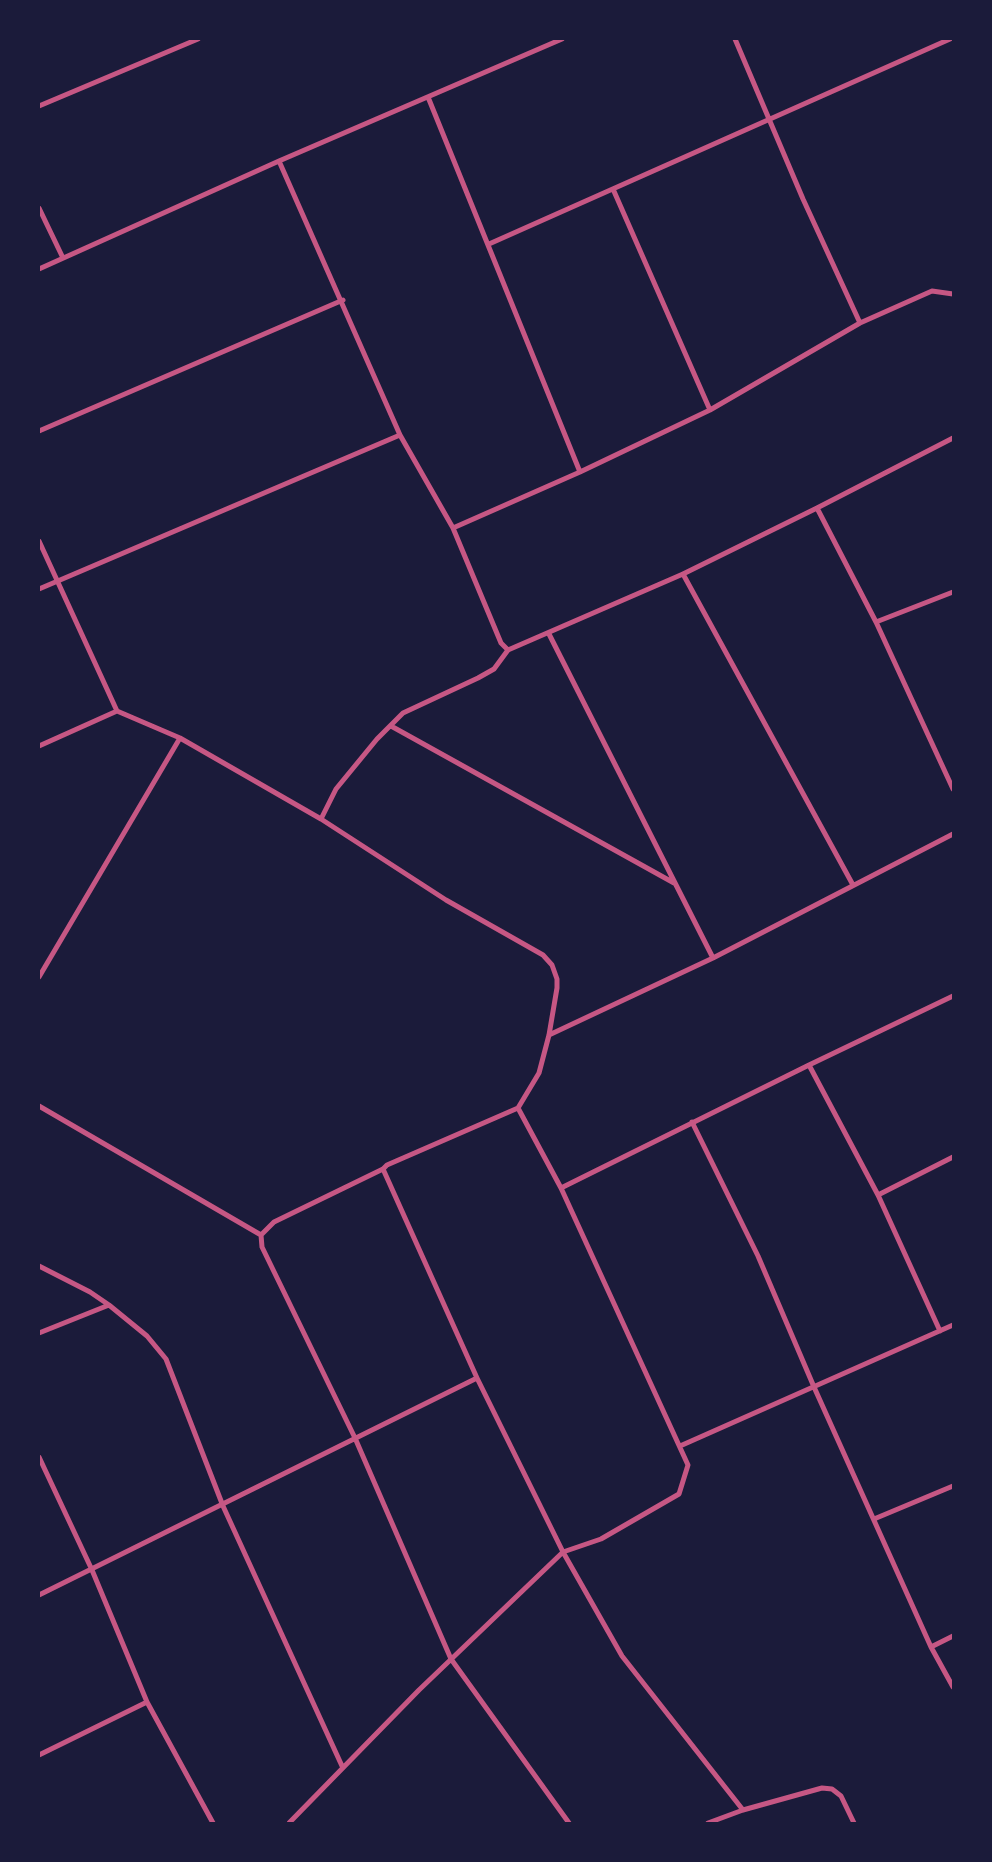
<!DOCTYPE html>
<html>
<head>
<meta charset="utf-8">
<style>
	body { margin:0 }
	#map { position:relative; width:992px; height:1862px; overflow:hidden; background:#1b1b3a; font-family:"Space Grotesk",sans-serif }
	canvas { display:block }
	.frame { position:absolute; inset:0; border:40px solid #1b1b3a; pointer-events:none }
</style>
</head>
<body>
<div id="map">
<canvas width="992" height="1862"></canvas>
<div class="frame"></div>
</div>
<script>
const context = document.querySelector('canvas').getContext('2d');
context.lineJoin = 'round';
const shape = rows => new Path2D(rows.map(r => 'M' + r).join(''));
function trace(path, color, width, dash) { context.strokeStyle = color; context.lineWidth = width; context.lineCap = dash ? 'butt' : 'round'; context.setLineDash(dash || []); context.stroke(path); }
const minor = shape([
	[735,39,803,199,860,323],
	[428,97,580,472],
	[39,106,198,39],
	[279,161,400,435,453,528,501,643,508,650],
	[613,189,710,410],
	[39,208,63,258],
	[489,244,950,39],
	[39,269,279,161,562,39],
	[39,431,343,300],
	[817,508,953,438],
	[453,528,580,472,710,410,860,323,932,291,953,294],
	[39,541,117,711,180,738,39,977],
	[683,574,853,885],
	[39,589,400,435],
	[876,622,953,592],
	[549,634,713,958],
	[391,726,674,883],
	[180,738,321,819,446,900,543,955,552,965,557,979,557,988,549,1035,539,1073,518,1108,561,1188,688,1465,679,1494,601,1539,563,1552,419,1690,289,1823],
	[39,746,117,711],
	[321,819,336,789,377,739,403,713,478,678,494,669,508,650,683,574,817,508,876,622,953,789],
	[549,1035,713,958,953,834],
	[809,1065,878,1195,940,1331],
	[39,1106,261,1235,262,1247,355,1438,451,1659,569,1823],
	[692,1122,758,1256,814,1387,931,1647,953,1687],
	[561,1188,809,1065,953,996],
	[878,1195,953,1157],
	[261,1235,274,1222,383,1169],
	[39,1266,90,1292,109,1305,147,1336,166,1359,223,1506,342,1766],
	[39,1333,109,1305],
	[477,1378,383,1169,387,1165,518,1108],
	[680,1446,953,1325],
	[39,1457,92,1570,147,1702,213,1823],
	[874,1519,953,1486],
	[39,1595,477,1378,563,1552,622,1656,743,1810],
	[931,1647,953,1636],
	[39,1755,147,1702],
	[708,1823,743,1810,822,1788,832,1789,841,1796,854,1823]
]);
trace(minor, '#c65784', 5);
</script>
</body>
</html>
